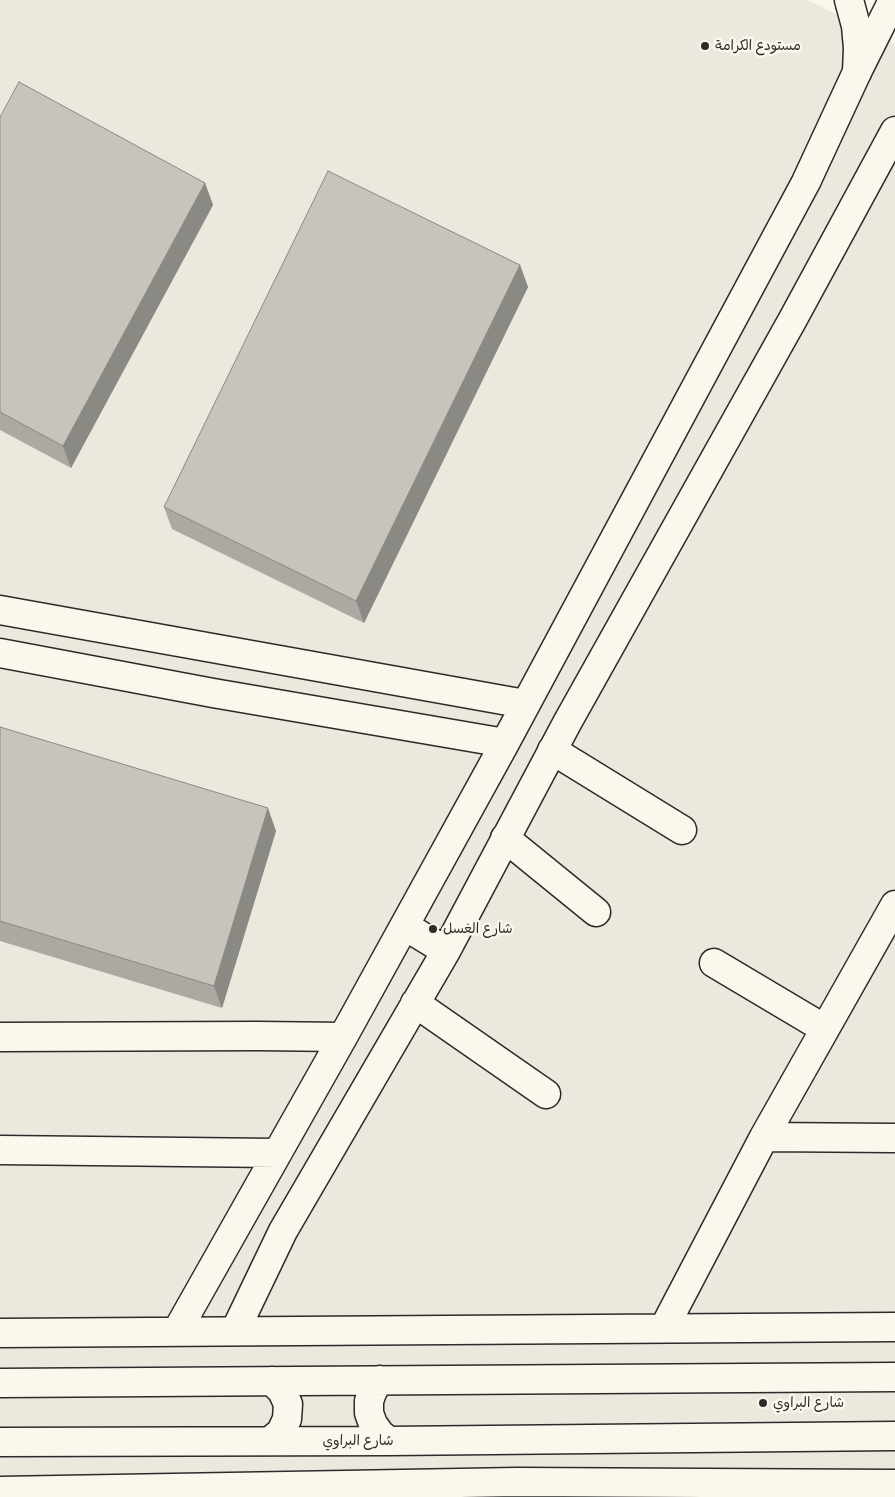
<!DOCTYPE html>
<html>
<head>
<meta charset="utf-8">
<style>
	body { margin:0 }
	canvas { display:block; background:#fbf7ec }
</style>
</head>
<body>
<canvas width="895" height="1497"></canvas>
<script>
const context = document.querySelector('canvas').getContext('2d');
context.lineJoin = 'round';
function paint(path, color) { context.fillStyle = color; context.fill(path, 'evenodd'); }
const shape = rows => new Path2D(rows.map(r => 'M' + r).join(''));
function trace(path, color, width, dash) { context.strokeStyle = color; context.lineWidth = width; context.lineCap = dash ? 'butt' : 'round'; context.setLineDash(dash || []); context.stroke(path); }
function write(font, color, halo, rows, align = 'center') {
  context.font = font + ' Delius,"Playpen Sans Arabic",sans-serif'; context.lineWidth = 5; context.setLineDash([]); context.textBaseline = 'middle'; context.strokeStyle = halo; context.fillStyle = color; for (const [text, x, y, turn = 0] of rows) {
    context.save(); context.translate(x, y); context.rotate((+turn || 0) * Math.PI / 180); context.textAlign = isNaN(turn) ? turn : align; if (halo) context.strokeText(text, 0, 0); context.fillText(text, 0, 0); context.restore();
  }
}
const built = shape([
	[0,0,808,0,895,44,895,1497,0,1497]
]);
const minor = shape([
	[0,610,525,704],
	[0,653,213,693,505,743],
	[552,750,682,830],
	[505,838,596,912],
	[405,926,446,951],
	[714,963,825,1029],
	[415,1003,546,1094],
	[0,1037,258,1036,343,1037],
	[764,1137,895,1138],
	[0,1150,276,1153],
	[664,1328,764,1137,895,905],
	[177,1331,343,1037,505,743,806,182,857,72,893,0],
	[235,1331,283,1231,446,951,567,723,793,319,895,131],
	[0,1333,895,1327],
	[0,1491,517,1482,895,1484]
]);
const major = shape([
	[380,1380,373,1390,369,1401,369,1413,373,1424,380,1434,389,1441],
	[0,1383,895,1377],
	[270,1441,281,1432,287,1419,288,1404,282,1391,272,1381],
	[0,1442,389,1441,895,1436]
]);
const highway = shape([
	[849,0,856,26,858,48,857,72],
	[892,138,895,135]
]);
const wall = shape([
	[0,117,205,183,213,205,71,468,0,430],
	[520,265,528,287,364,623,172,529,164,507],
	[0,727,276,831,222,1008,0,941]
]);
const shadedWall = shape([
	[205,183,213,205,71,468,63,446],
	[520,265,528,287,364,623,356,601],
	[268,808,276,831,222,1008,214,986]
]);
const building = shape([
	[19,82,205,183,63,446,0,412,0,117,19,82],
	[328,171,520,265,356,601,164,507,328,171],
	[0,727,268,808,214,986,0,921,0,727]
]);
const markers = [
	[705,46,5,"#2b2b2b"],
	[433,929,5,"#2b2b2b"],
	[763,1403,5,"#2b2b2b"]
];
const poiNames = [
	["مستودع الكرامة",715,46],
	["شارع الغسل",443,929],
	["شارع البراوي",773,1403]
];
const streetNames = [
	["شارع البراوي",358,1441]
];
paint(built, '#ebe8de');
trace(minor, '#2b2b2b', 31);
trace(major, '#2b2b2b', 31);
trace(highway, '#2b2b2b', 31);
trace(minor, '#fbf7ec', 28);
trace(major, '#fbf7ec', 28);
trace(highway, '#fbf7ec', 28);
paint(wall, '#aba9a2');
paint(shadedWall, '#8b8984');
paint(building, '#c7c4bc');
trace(building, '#8b8984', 1);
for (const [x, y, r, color] of markers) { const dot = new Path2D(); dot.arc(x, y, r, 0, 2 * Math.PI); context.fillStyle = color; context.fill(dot); trace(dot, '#fbf7ec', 2); }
write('14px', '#2b2b2b', '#fbf7ec', poiNames, 'left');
write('14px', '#2b2b2b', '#fbf7ec', streetNames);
</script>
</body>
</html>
